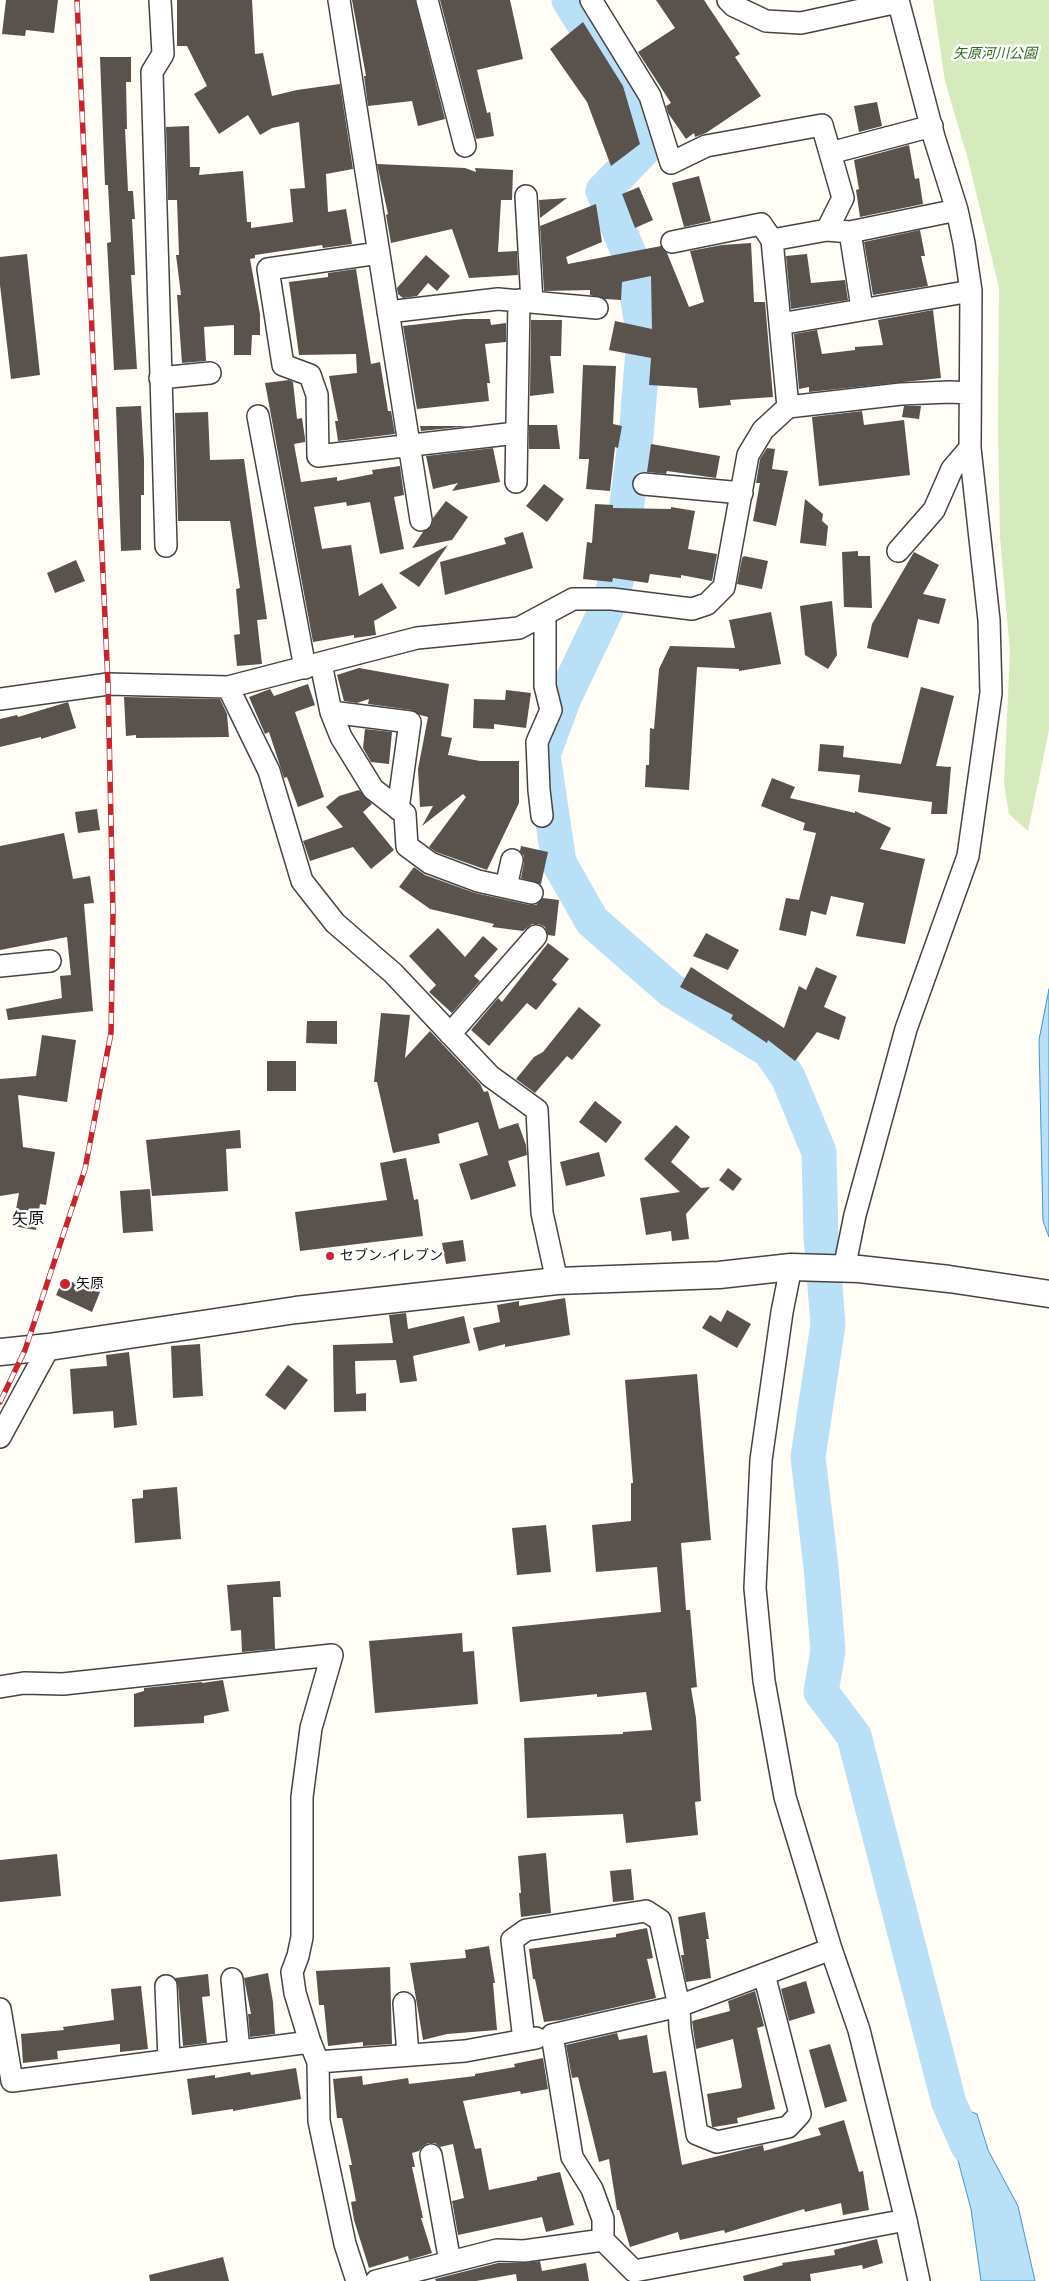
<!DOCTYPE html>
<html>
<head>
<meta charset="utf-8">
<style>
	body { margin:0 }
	canvas { display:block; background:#fffdf5 }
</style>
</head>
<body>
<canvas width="1049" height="2281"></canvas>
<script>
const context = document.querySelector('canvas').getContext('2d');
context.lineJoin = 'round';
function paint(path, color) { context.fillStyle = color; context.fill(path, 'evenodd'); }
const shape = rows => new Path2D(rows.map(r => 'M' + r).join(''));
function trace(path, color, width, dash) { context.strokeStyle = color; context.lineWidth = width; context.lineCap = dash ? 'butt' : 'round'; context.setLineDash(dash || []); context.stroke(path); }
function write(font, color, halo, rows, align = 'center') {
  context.font = font + ' "Crimson Pro","Noto Sans JP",serif'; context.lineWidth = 5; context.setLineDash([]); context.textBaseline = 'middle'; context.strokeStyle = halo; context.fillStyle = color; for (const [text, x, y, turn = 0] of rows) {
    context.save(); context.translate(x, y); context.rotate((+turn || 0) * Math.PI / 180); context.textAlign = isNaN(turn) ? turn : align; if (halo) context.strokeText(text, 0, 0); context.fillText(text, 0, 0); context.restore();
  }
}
const green = shape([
	[933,0,1049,0,1049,730,1028,831,1009,814,1004,784,1010,652,1000,537,998,427,999,288,969,163,945,81]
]);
const water = shape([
	[1049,989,1049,1237,1043,1221,1039,1040,1049,989],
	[949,2103,977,2114,988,2150,1018,2206,1035,2281,981,2281,971,2209,948,2123,949,2103]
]);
const river = shape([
	[569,0,638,110,647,142,642,151,603,191,632,261,644,338,636,436,617,578,606,610,564,698,543,755,559,863,592,921,671,990,769,1050,788,1077,819,1152,821,1237,828,1324,808,1457,821,1567,828,1651,821,1692,854,1736,949,2103,968,2146]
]);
const building = shape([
	[6,0,58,0,54,33,26,30,25,36,2,34],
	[177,0,252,0,255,54,263,53,272,96,297,90,340,84,353,169,326,174,328,212,346,209,352,244,323,248,322,245,255,255,255,258,250,259,260,314,260,335,252,335,251,355,234,355,234,325,204,327,206,361,182,363,177,295,181,295,176,255,179,255,177,200,168,200,166,127,189,126,190,167,200,167,199,175,243,171,247,222,251,222,251,228,293,222,290,189,305,188,299,122,272,128,260,135,248,115,219,134,194,94,207,86,187,46,177,46],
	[352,0,415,0,445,119,418,126,412,101,368,106,364,76,366,76],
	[440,0,510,0,523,59,477,70,487,113,490,112,494,136,476,139],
	[656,0,704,0,740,54,735,57,761,96,706,133,695,137,694,133,686,139,668,113,666,106,671,103,638,52,675,28],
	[583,22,623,86,640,144,611,166,587,102,550,49],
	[100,57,131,57,131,82,126,82,127,129,125,129,128,191,133,191,135,219,132,219,135,275,131,275,137,369,114,370,107,243,111,242,108,185,105,185],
	[877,102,882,126,859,132,854,106],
	[909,145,915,179,919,178,923,204,860,217,856,190,859,189,854,160],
	[377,164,465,168,476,172,475,168,513,170,512,200,501,200,498,252,517,251,518,275,469,278,452,229,391,243,386,215,388,214],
	[699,176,711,221,684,227,672,183],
	[639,187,653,220,635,228,622,194],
	[567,198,540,218,539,200],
	[596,204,602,242,566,257,568,264,661,246,667,253,689,307,704,302,690,251,722,245,751,243,754,302,765,302,773,397,730,400,731,405,699,408,697,388,649,385,651,358,609,350,615,321,652,329,651,276,622,282,621,300,605,299,590,295,590,290,544,291,540,226],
	[920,230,925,256,921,256,928,286,873,295,864,242],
	[27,254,40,375,11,379,0,285,0,257],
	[807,254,811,283,845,280,848,300,791,309,786,256],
	[426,255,450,276,437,291,428,283,417,296,403,298,398,294,397,288],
	[356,269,371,364,380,362,388,411,391,411,395,434,338,441,335,421,338,421,329,376,357,373,356,354,299,355,289,282,328,277,328,273],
	[933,310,941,378,809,392,809,387,799,389,794,334,817,330,822,354,855,350,855,347,883,345,878,320],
	[464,319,490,319,491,325,506,323,506,342,485,344,490,383,487,383,489,401,417,409,403,326],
	[531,320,562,320,561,356,550,356,554,393,530,396],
	[583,365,616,366,613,424,622,426,618,448,615,447,610,491,586,489,589,459,579,459],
	[289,380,293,382,297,419,302,418,305,438,305,442,294,444,301,482,337,477,337,481,373,474,372,470,400,466,404,495,394,497,404,549,380,554,370,502,347,506,346,502,314,507,322,549,351,545,359,596,382,583,397,608,374,621,376,635,354,638,354,635,313,642,265,383],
	[141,406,144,460,144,495,141,495,141,550,121,551,116,407],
	[904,406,921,406,919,419,902,417],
	[862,411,864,425,904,420,910,475,819,486,812,417],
	[208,412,210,460,244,459,267,619,257,620,262,664,237,666,234,635,240,634,236,589,240,588,230,521,178,521,175,413],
	[529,425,557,425,560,449,529,449],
	[420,426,470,426,421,431],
	[651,444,720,456,716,478,667,471,666,474,647,472],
	[493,448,500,482,452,491,458,483,433,489,426,456],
	[767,448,775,449,772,469,788,471,776,526,753,521,760,483,756,483,760,459],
	[544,484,564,499,547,522,526,506],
	[805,499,823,514,822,521,828,526,826,546,800,543],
	[446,501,468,517,452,540,412,548,423,532,432,525,433,518],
	[595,504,613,505,613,508,671,509,671,507,695,511,688,549,717,554,712,581,681,575,681,578,650,574,648,583,613,578,612,582,583,579,587,542,592,543],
	[523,532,533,568,445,595,440,562,506,544,504,538],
	[448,545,419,587,399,573],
	[858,551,858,556,870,556,872,608,844,607,842,552],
	[914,552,939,565,923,594,946,599,939,624,918,619,908,658,867,648,872,624],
	[744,556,768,561,762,589,737,584,742,558],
	[76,560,85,581,55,593,47,573],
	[832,601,837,655,828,669,805,655,800,606],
	[771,612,781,664,739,671,739,669,697,667,689,790,645,787,646,765,649,765,650,728,654,729,659,669,670,646,735,648,729,620],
	[359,668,449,684,441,736,452,738,448,755,480,761,519,761,519,803,487,870,436,852,429,847,466,797,463,794,422,826,433,806,420,807,418,769,428,717,420,715,412,710,368,704,369,699,357,703,344,701,337,675],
	[308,684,315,705,295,712,324,797,298,807,287,777,284,778,269,732,265,734,249,697,270,689,274,696],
	[921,687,954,696,936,766,951,767,947,814,931,814,932,802,858,792,860,775,818,771,820,744,844,746,843,757,901,764],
	[506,690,531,693,526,728,494,724,494,729,473,728,474,699,505,700],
	[124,697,220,699,227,714,229,737,136,738,136,735,126,736],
	[68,702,76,728,41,739,41,737,0,747,0,719,17,715,18,717],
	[365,729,392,732,389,764,371,762,363,748],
	[772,778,795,787,790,798,855,813,855,811,891,828,880,849,925,859,905,944,856,936,864,903,831,896,826,915,811,911,806,936,779,930,786,898,799,900,816,833,803,830,805,823,761,806],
	[359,790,372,804,363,812,394,850,371,869,353,847,310,861,303,841,343,827,326,807,339,796],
	[97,809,100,830,78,833,75,812],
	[64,833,73,879,90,876,94,903,84,904,93,1011,8,1020,6,1009,62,998,60,976,71,975,67,937,0,950,0,846],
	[521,846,548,852,541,884,521,878,524,862,524,856,520,851],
	[414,867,425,875,475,893,530,905,536,905,543,898,559,900,555,936,548,935,545,927,539,924,532,924,523,931,492,927,494,924,430,909,399,887],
	[438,928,465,957,483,936,498,949,474,976,480,981,452,1013,429,992,436,985,409,956],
	[706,933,739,950,728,970,693,956],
	[548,943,569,959,552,980,557,984,536,1010,527,1003,489,1046,471,1030,498,998,502,1002],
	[691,967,784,1028,799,986,806,990,816,967,837,976,824,1007,846,1017,839,1040,817,1032,795,1061,768,1040,767,1043,731,1019,733,1015,680,987],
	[579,1007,601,1025,572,1060,567,1056,535,1093,516,1079,534,1057,543,1052],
	[381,1013,410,1015,405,1058,430,1031,480,1084,484,1092,488,1091,499,1129,518,1123,526,1145,527,1155,508,1161,516,1186,471,1200,459,1164,488,1155,478,1122,438,1134,440,1143,393,1153,377,1082,374,1082],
	[307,1021,337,1021,337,1044,306,1043],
	[42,1035,76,1040,67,1102,18,1095,23,1147,55,1152,46,1205,40,1204,36,1230,13,1226,19,1193,0,1196,0,1079,36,1076],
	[267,1061,296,1061,296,1091,267,1091],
	[595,1101,622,1122,606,1143,579,1122],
	[676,1125,690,1137,671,1162,701,1188,710,1187,686,1214,689,1239,672,1241,671,1231,646,1235,640,1198,680,1192,644,1159],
	[240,1130,241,1148,226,1149,228,1191,152,1196,146,1140],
	[599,1152,605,1176,566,1186,560,1162],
	[406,1158,414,1200,418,1199,423,1236,300,1251,295,1212,387,1200,380,1163],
	[728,1168,742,1179,733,1191,719,1180],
	[150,1189,153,1231,123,1233,120,1191],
	[463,1240,466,1261,446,1264,442,1243],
	[63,1279,100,1292,92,1312,56,1295],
	[565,1298,570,1335,505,1347,505,1344,479,1351,473,1328,500,1322,497,1305,519,1301,519,1306],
	[727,1310,751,1324,737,1348,702,1328,710,1315,721,1322],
	[406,1313,408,1329,464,1316,470,1343,413,1356,417,1381,400,1383,396,1360,355,1361,356,1394,366,1393,366,1411,334,1412,333,1345,393,1343,389,1315],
	[200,1344,203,1396,173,1398,171,1346],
	[129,1352,137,1425,114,1428,113,1411,73,1414,70,1369,107,1366,106,1355],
	[288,1365,308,1380,285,1410,265,1395],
	[697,1374,711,1540,681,1543,686,1610,690,1610,697,1687,691,1688,696,1718,701,1801,695,1802,698,1835,626,1843,623,1814,527,1818,524,1738,623,1734,623,1732,652,1730,646,1692,597,1697,597,1694,520,1702,512,1627,661,1612,657,1567,596,1572,592,1525,631,1521,631,1483,633,1483,625,1380],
	[177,1487,181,1539,135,1543,132,1499,143,1498,143,1490],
	[546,1525,551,1572,517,1575,512,1528],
	[280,1581,281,1597,273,1597,275,1649,242,1652,241,1630,231,1631,227,1585],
	[462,1633,463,1652,474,1651,478,1704,375,1713,369,1641],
	[223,1680,229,1711,204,1716,204,1723,134,1727,134,1694,144,1691,144,1688,202,1682,202,1683],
	[546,1853,551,1913,521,1917,519,1893,521,1893,518,1856],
	[57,1854,61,1896,0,1902,0,1860],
	[631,1869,634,1900,613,1902,610,1871],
	[705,1912,709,1939,706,1939,711,1978,686,1982,681,1955,684,1955,678,1917],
	[647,1928,653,1958,647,1959,656,1998,561,2020,544,2022,535,1979,533,1979,529,1949,616,1937,616,1934],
	[489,1946,495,1983,493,1983,497,2030,447,2034,423,2040,410,1963,466,1958,465,1950],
	[390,1967,392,2044,363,2046,363,2042,328,2046,324,2005,319,2005,316,1971],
	[268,1973,273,2002,275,2034,250,2037,248,2014,251,2014,244,1978],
	[208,1974,210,1996,202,1997,207,2043,183,2046,178,1985,175,1978],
	[806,1981,815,2013,789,2021,781,1989],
	[141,1986,148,2049,120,2052,120,2044,57,2051,58,2059,23,2063,21,2034,64,2030,63,2027,114,2020,111,1989],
	[755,1991,764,2026,757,2028,775,2109,737,2118,738,2123,714,2127,712,2127,707,2094,741,2088,742,2086,733,2039,696,2049,692,2021,730,2011,728,2001],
	[617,2033,619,2040,647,2035,653,2073,666,2071,682,2165,763,2145,764,2151,821,2135,818,2128,844,2120,859,2172,863,2171,869,2210,843,2215,841,2203,805,2212,804,2209,725,2233,724,2230,680,2240,678,2232,630,2247,619,2210,617,2210,609,2159,599,2162,578,2077,572,2078,566,2045],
	[830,2044,847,2101,825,2108,809,2050],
	[543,2058,548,2089,521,2094,520,2091,463,2101,475,2149,481,2148,489,2190,537,2180,537,2177,560,2172,574,2225,546,2232,542,2217,458,2235,452,2201,464,2198,453,2144,440,2147,435,2143,428,2143,423,2146,419,2151,412,2153,415,2167,412,2167,423,2218,421,2218,432,2253,409,2260,408,2256,369,2268,354,2220,351,2202,356,2201,349,2165,352,2165,342,2118,337,2118,333,2079,362,2076,363,2085,408,2078,409,2084,475,2076,475,2074,515,2067,514,2064],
	[296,2068,301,2099,233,2111,233,2109,192,2115,187,2079,215,2075,215,2078,250,2072,251,2075],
	[877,2239,883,2263,863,2269,862,2265,810,2274,811,2281,744,2281,743,2276,783,2265,782,2263,835,2255,834,2250],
	[223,2257,229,2281,150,2281,149,2275],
	[540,2261,542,2271,586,2263,589,2281,517,2281,516,2274,476,2281,436,2281,435,2279,498,2263,524,2263]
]);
const minor = shape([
	[160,0,163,54,152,72,166,546],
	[339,0,421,520],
	[427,0,465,146],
	[591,0,650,96,671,163,706,146,822,125,843,198,827,230],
	[728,0,734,6,766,21,801,23,898,2],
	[830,153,932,126],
	[526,196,532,302],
	[850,232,862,308],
	[672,242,761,224,772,240],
	[379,253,268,269,283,365,310,375,317,395,318,456,516,433],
	[388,312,498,299,597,308],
	[780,324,971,291],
	[160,378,210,373],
	[788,407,772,240,827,230,850,232,957,210],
	[258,416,305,668],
	[516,482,519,300],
	[644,484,742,493],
	[898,551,934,510,952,469,970,448],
	[321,664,331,712,341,737,373,789,405,814,407,846,430,863,478,881,532,893],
	[228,687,269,771,302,881,335,923,393,973,490,1076,537,1110,542,1213,557,1281],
	[0,699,108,684,228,687,417,638,519,628,573,599,612,599,692,609,707,604,724,587,748,455,763,430,788,407,901,394,950,392,970,393],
	[331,712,410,722,398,809],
	[542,816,539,790,537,742,551,710,545,686,545,614],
	[506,887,512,860],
	[0,966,50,961],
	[450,1034,536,936],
	[791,1267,782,1312,761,1460,755,1588,764,1681,785,1797,831,1949,859,2030,906,2220,919,2281],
	[844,1269,855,1215,906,1029,968,856,991,693,989,620,970,448,971,291,964,243,957,210,934,137,898,0],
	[0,1437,49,1347],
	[0,1687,24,1683,63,1684,332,1655,311,1728,302,1797,302,1937,298,1956,292,1972,295,1993,310,2042,318,2062,319,2121,345,2244,357,2281],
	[232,1979,239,2050],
	[166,1986,169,2060],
	[404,2003,408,2055],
	[0,2009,12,2081,310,2042],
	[524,2040,512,1940,526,1930,646,1911,660,1920,679,2006,680,2028,697,2134,717,2142,788,2127,800,2114,764,1974],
	[318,2062,465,2051,536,2038],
	[431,2155,450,2262],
	[603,2240,603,2219,592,2189,572,2157,552,2035,679,2006,831,1949],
	[376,2281,497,2250,524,2251,603,2240,634,2271,906,2220]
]);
const tertiary = shape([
	[0,1352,49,1347,296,1310,557,1281,719,1275,791,1267,859,1269,949,1279,1049,1294]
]);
const rail = shape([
	[0,1402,25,1350,85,1169,111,1033,113,914,108,684,77,0]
]);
const markers = [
	[330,1256,5,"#c4262e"],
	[65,1284,6,"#c4262e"]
];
const parkNames = [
	["矢原河川公園",995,54]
];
const poiNames = [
	["セブン-イレブン",340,1256],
	["矢原",76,1284]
];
const quarterNames = [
	["矢原",28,1219]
];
paint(green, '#d5ebbd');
paint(water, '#b9e0f7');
trace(water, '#3f96cf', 1);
trace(river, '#b9e0f7', 35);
paint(building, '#5a524d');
trace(minor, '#444', 24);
trace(tertiary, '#444', 29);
trace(minor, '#fff', 21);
trace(tertiary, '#fff', 26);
trace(rail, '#c4262e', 5.5);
trace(rail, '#fff', 4, [11]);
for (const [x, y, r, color] of markers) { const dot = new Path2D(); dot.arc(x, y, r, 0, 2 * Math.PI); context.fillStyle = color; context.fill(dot); trace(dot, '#fff', 2); }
write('italic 14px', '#2f6b1f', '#fff', parkNames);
write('14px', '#111', '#fff', poiNames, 'left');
write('16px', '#111', '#fff', quarterNames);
</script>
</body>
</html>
